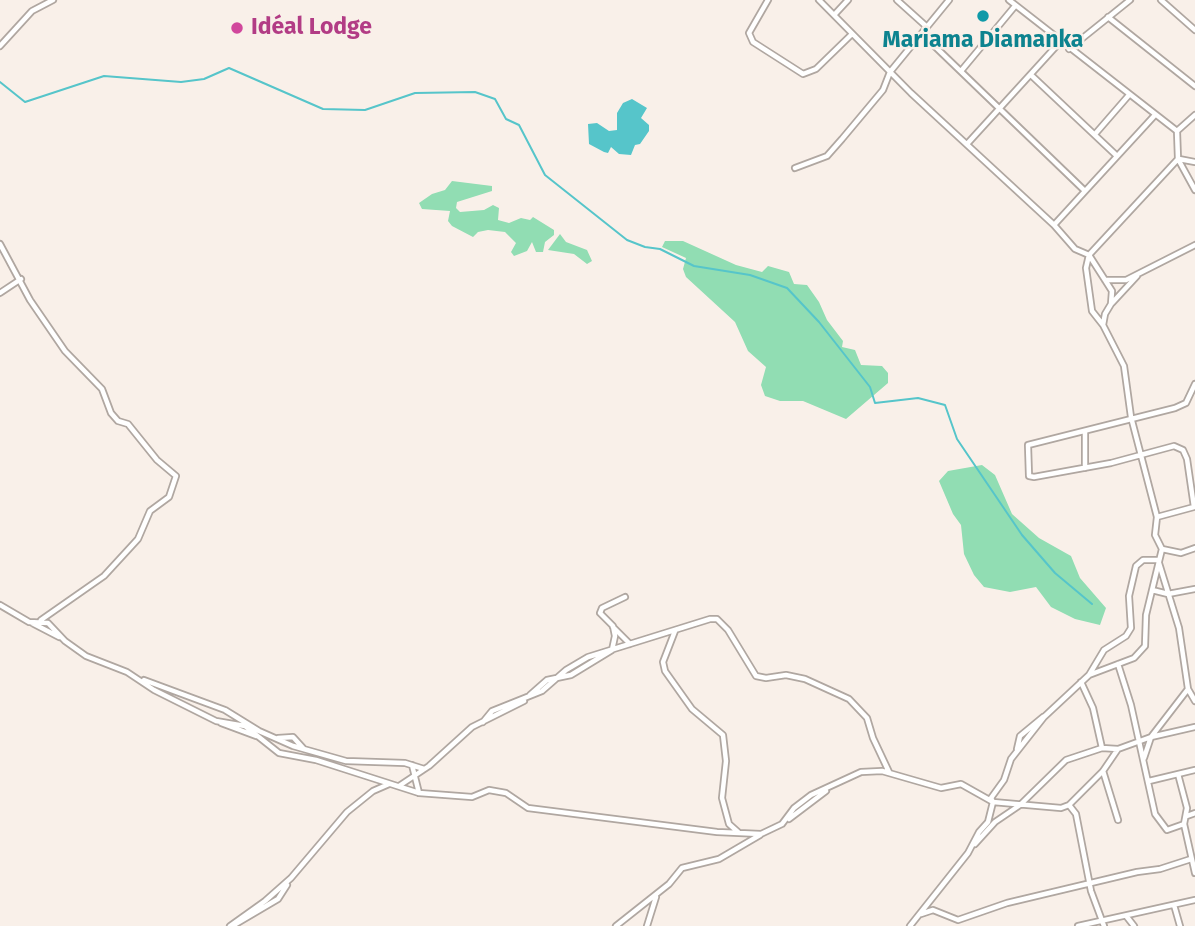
<!DOCTYPE html>
<html>
<head>
<meta charset="utf-8">
<style>
	body { margin:0 }
	canvas { display:block; background:#f9f0e9 }
</style>
</head>
<body>
<canvas width="1195" height="926"></canvas>
<script>
const context = document.querySelector('canvas').getContext('2d');
context.lineJoin = 'round';
function paint(path, color) { context.fillStyle = color; context.fill(path, 'evenodd'); }
const shape = rows => new Path2D(rows.map(r => 'M' + r).join(''));
function trace(path, color, width, dash) { context.strokeStyle = color; context.lineWidth = width; context.lineCap = dash ? 'butt' : 'round'; context.setLineDash(dash || []); context.stroke(path); }
function write(font, color, halo, rows, align = 'center') {
  context.font = font + ' "Fira Sans",sans-serif'; context.lineWidth = 5; context.setLineDash([]); context.textBaseline = 'middle'; context.strokeStyle = halo; context.fillStyle = color; for (const [text, x, y, turn = 0] of rows) {
    context.save(); context.translate(x, y); context.rotate((+turn || 0) * Math.PI / 180); context.textAlign = isNaN(turn) ? turn : align; if (halo) context.strokeText(text, 0, 0); context.fillText(text, 0, 0); context.restore();
  }
}
const green = shape([
	[452,181,492,186,492,191,457,202,456,208,460,212,484,210,493,205,499,208,498,220,509,223,521,218,530,220,533,217,554,230,554,235,545,242,543,252,536,252,532,242,527,251,514,256,511,252,516,243,505,232,488,230,478,232,473,237,452,226,448,221,450,211,422,209,419,203,432,194,445,190],
	[560,234,566,242,587,250,592,261,587,264,574,254,548,250],
	[665,241,683,241,736,265,762,272,768,266,789,272,794,284,807,285,819,302,827,320,843,341,842,347,855,350,861,365,882,366,888,373,888,383,846,419,803,401,780,401,765,396,761,385,766,367,748,351,735,322,686,277,683,269,686,258,662,247],
	[982,465,995,475,1012,514,1039,538,1071,556,1080,578,1106,608,1100,625,1075,619,1051,607,1036,587,1010,592,984,587,974,575,964,554,961,525,953,514,939,481,948,471]
]);
const water = shape([
	[632,99,647,108,641,118,649,125,649,131,640,144,635,145,631,155,619,154,611,147,608,153,604,152,589,144,588,124,597,123,609,131,617,130,617,113,623,103]
]);
const stream = shape([
	[0,82,25,102,104,76,181,82,204,79,229,68,323,109,365,110,415,93,475,92,495,99,506,119,519,125,545,175,627,240,645,247,660,249,694,266,750,275,787,288,819,322,870,387,875,403,918,398,945,405,957,439,1022,535,1055,573,1092,604]
]);
const minor = shape([
	[768,0,749,33,753,42,803,74,816,69,852,34],
	[819,0,911,93,1054,225,1075,249,1089,255,1105,280,1112,291,1111,304,1105,314,1103,325,1124,366,1131,417,1157,517,1155,535,1162,549,1146,615,1145,646,1134,658,1089,675,1044,717,1011,759,1004,780,991,798,993,802,988,822,979,832,968,853,910,926],
	[897,0,927,27],
	[1009,0,1177,131,1178,159,1089,255,1086,268,1092,311,1103,325],
	[1161,0,1195,30],
	[835,14,848,0],
	[1108,17,1195,86],
	[922,34,1085,191],
	[0,46,32,11,53,0],
	[1069,49,1130,0],
	[961,71,1015,6],
	[1031,75,1117,156],
	[1177,131,1195,115],
	[1096,133,1129,95],
	[967,144,1060,42],
	[1178,159,1195,190],
	[1179,159,1195,162],
	[795,168,827,156,842,139,883,90,890,72,949,0],
	[1054,225,1155,115],
	[0,244,30,300,65,351,102,389,111,413,118,421,128,424,157,460,176,476,169,497,150,511,138,539,104,576,41,620],
	[1105,280,1126,280,1195,245],
	[0,293,21,279],
	[1112,303,1137,276],
	[1085,431,1085,468],
	[1157,517,1194,507,1187,459,1183,450,1174,446,1111,463,1034,477,1029,476,1028,445,1175,408,1186,403,1195,384],
	[1162,549,1181,553,1195,548],
	[1152,590,1168,594,1195,589],
	[0,605,29,622,48,623,65,641,86,656,127,672,154,690,216,721,245,726,279,753,316,760,419,793,472,797,489,790,506,793,528,808,717,832,761,834,782,824,794,808,811,795,861,772,882,771,941,788,961,784,993,802,1061,808,1069,805,1103,771,1118,749,1151,737,1195,727],
	[32,623,59,637],
	[613,627,630,644],
	[675,631,663,662,665,671,692,709,723,735,726,761,722,798,729,824,738,832],
	[1118,664,1131,705,1155,814,1167,830,1184,824],
	[1089,675,1104,650,1126,636,1131,628,1129,596,1136,566,1143,560,1158,560,1179,628,1188,689,1195,701],
	[144,680,225,710,259,731,293,746,346,761,405,763,424,769],
	[1081,682,1093,708,1102,748],
	[530,695,547,680,571,675,612,650,615,636,613,626,600,613,602,608,625,597],
	[483,722,492,711,542,691,566,670,588,657,710,619,717,619,728,630,756,676,766,678,786,675,805,679,849,699,867,718,873,738,889,772],
	[221,723,256,736],
	[278,738,293,737,303,748],
	[1017,749,1020,736,1043,717],
	[1144,758,1151,737,1188,689],
	[412,765,419,793],
	[1103,771,1118,820],
	[1178,774,1187,808,1184,824,1195,873],
	[1149,781,1195,770],
	[399,786,429,766,472,727,524,701],
	[1069,805,1076,814,1091,891,1104,926],
	[1187,816,1195,813],
	[789,819,826,791],
	[975,844,995,822,1020,805,1066,760,1102,748,1118,749],
	[1174,905,1180,926],
	[921,914,933,910,958,920,1007,903,1137,872,1160,869,1191,859],
	[1127,917,1134,926],
	[234,925,278,899,287,885],
	[230,926,265,901,291,878,347,812,373,791,389,784],
	[616,926,669,884,682,868,719,859,760,835],
	[647,926,656,897],
	[1078,926,1195,900]
]);
const markers = [
	[983,16,7,"#0f9aa8"],
	[237,28,7,"#d1479c"]
];
const hotelNames = [
	["Idéal Lodge",251,28]
];
const cultureNames = [
	["Mariama Diamanka",983,41]
];
paint(green, '#91ddb3');
paint(water, '#56c5ca');
trace(stream, '#56c5ca', 2);
trace(minor, '#b0a7a1', 8);
trace(minor, '#fff', 4.5);
for (const [x, y, r, color] of markers) { const dot = new Path2D(); dot.arc(x, y, r, 0, 2 * Math.PI); context.fillStyle = color; context.fill(dot); trace(dot, '#f9f0e9', 2.5); }
write('bold 23px', '#b23c85', '#f9f0e9', hotelNames, 'left');
write('bold 23px', '#0d838f', '#f9f0e9', cultureNames);
</script>
</body>
</html>
